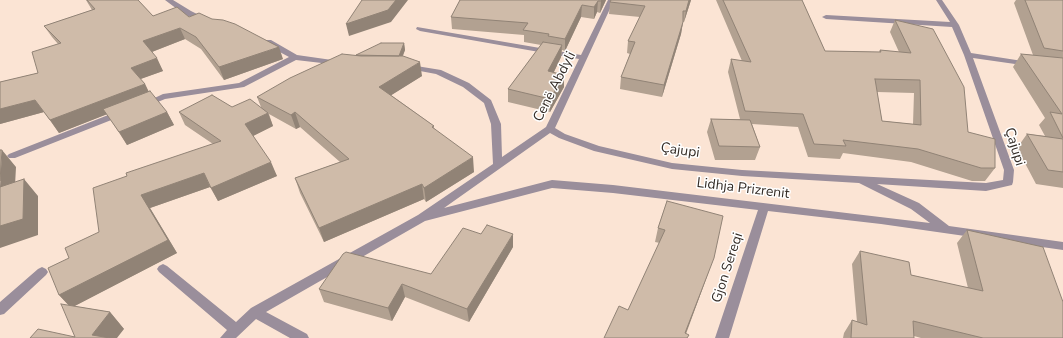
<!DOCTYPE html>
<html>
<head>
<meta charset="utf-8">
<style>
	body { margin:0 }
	canvas { display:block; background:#fbe4d4 }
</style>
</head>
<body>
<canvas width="1063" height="338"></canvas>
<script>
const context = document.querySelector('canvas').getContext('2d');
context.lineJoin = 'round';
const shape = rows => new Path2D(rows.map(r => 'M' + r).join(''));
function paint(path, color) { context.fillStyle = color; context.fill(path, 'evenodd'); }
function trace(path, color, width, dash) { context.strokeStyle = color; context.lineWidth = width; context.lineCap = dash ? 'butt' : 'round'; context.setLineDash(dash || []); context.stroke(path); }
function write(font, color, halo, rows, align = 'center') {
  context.font = font + ' "Nunito Sans",sans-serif'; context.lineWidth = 3; context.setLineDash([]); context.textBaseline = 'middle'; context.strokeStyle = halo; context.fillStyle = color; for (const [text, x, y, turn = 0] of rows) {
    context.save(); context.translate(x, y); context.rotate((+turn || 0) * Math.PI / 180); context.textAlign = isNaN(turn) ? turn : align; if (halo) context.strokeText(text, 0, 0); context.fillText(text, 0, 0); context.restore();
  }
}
const minor = shape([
	[165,0,173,0,191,11,209,20,205,22,185,15,165,0],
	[608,0,614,0,555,128,565,134,599,146,672,163,742,170,986,183,1003,180,1004,170,964,55,952,27,826,19,822,17,826,15,950,22,936,0,942,0,959,25,971,53,1029,62,1033,64,1029,66,973,58,1014,170,1013,182,1012,185,986,191,877,184,919,203,949,226,1063,242,1063,250,881,224,768,211,729,338,715,338,758,210,613,193,552,188,425,221,266,312,307,334,309,338,290,338,256,319,236,338,220,338,227,330,159,272,157,269,159,266,163,264,167,266,236,322,251,308,418,215,493,164,491,124,484,103,463,87,436,74,404,68,404,64,441,70,469,83,491,100,501,124,502,157,546,127,579,59,420,31,416,29,417,27,581,55,608,0],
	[550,133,559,138,594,151,672,169,742,176,859,183,911,209,930,223,613,185,552,180,444,208,550,133],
	[265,40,271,40,297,55,339,61,343,63,339,65,296,60,244,87,165,99,146,107,142,104,163,94,239,83,289,57,265,44,265,40],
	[121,110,125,113,124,115,15,158,9,158,7,156,9,154,121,110],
	[42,267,46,269,48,272,46,275,4,314,0,315,0,302,38,269,42,267]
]);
const wall = shape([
	[86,0,138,0,153,16,189,17,283,59,224,80,201,49,185,39,152,52,163,71,140,79,145,84,149,92,167,112,174,125,127,145,107,114,59,133,44,112,0,124,0,82,38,73,58,44,52,37,44,26,92,10],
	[460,0,606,0,600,13,597,12,594,19,581,17,565,51,562,50,561,57,554,72,564,87,550,112,508,102,508,89,541,45,524,42,524,35,452,29,451,17],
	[611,0,691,0,684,22,683,22,681,34,662,97,620,89,621,77,630,54,627,53,628,41,640,17,609,14,610,2],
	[716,0,802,0,825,51,879,52,880,50,899,52,890,32,895,20,968,132,995,168,985,181,972,181,911,162,843,153,840,159,808,157,798,127,752,124,760,147,755,160,715,160,707,132,711,119,740,119,728,72,731,59,742,61],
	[877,92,914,93,913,124,882,121],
	[1016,0,1063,0,1063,188,1036,184,1017,148,1027,134,1045,136,1039,125,1045,118,1013,67,1021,54,1033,55,1014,3],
	[404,43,405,50,403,56,422,76,391,95,434,126,434,128,474,172,426,202,424,199,324,242,300,193,295,178,340,162,300,127,296,129,269,114,273,126,253,136,277,176,218,201,210,187,150,208,177,253,74,306,110,312,124,329,75,337,69,305,59,295,69,258,99,232,127,176,213,144,185,125,179,112,232,107,261,107,257,97,356,55],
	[667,201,709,271,686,334,628,310,660,243,655,242,658,228],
	[967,230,1063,338,921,338,914,336,914,338,843,338,844,333,852,320,857,322,852,264,860,251,911,275,968,288,957,243],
	[513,247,469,322,405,297,392,321,324,302,319,289,431,274]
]);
const shadedWall = shape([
	[396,0,408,0,391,22,349,36,346,24],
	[602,0,606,0,600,13,601,1],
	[689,0,691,0,684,22,686,11],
	[598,1,597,12,594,19,594,7],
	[582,5,581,17,565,51,565,39],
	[683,22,681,34,662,97,664,85],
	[180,28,185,39,149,53,143,41],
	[404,43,405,50,400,62,399,56],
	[562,45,561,57,548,84,548,71],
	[279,47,283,59,224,80,219,67],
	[157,58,163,71,138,80,131,68],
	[420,62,422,76,382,101,379,87],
	[564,75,564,87,550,112,550,99],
	[145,84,151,97,59,133,50,120],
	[35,100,44,112,0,124,0,109],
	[167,112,174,125,127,145,119,132],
	[295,112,300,127,296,129,291,115],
	[268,113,273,126,251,137,245,124],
	[2,150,16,167,14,204,0,187],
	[473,157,474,172,426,202,424,188],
	[271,162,277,176,218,201,211,188],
	[204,173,210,187,150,208,177,253,71,308,59,295,141,195],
	[24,179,38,196,38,235,0,248,0,226],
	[422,184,424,199,324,242,319,228],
	[513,234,513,247,469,322,467,309],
	[714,258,709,271,684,338,685,333],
	[402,284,405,297,392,321,388,308],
	[110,312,124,329,117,338,95,338,92,335]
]);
const building = shape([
	[87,0,138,0,153,16,177,7,189,17,199,13,212,19,223,20,235,24,279,47,219,67,196,37,180,28,143,41,157,58,131,68,145,84,50,120,35,100,0,109,0,82,38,73,32,52,61,43,44,26,95,9,87,0],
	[362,0,396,0,388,10,346,24,362,0],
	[460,0,602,0,601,1,598,1,594,7,582,5,565,39,548,36,549,34,523,30,528,23,451,17,460,0],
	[611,0,689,0,686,11,683,11,683,22,664,85,621,77,635,42,628,41,645,6,610,2,611,0],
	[723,0,802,0,825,51,881,52,880,50,911,53,895,20,933,29,964,87,968,132,995,139,995,168,981,168,918,149,843,140,846,146,814,144,803,114,745,111,731,59,751,62,723,0],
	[875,79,920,80,921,125,882,121,875,79],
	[1025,0,1063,0,1063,51,1044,48,1025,0],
	[543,42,562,45,548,71,564,75,550,99,508,89,543,42],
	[381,43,404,43,399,56,356,55,381,43],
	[342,54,361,56,403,56,420,62,379,87,434,126,432,127,473,157,424,188,422,184,319,228,295,178,349,159,295,112,291,115,257,97,290,78,342,54],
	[1021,54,1063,58,1063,138,1050,112,1062,114,1021,54],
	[150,91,167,112,119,132,103,109,150,91],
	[212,95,232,107,250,99,268,113,245,124,271,162,211,188,204,173,141,195,168,240,59,295,48,268,69,258,65,248,99,232,93,188,127,176,126,173,221,141,179,112,212,95],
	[711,119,750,120,760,147,719,146,711,119],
	[1027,134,1063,139,1063,172,1048,170,1027,134],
	[0,150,2,150,0,181,0,150],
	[24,179,23,219,0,226,0,187,24,179],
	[667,201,723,216,714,258,685,333,689,335,687,338,604,338,619,306,628,310,665,230,658,228,667,201],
	[487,225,513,234,467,309,402,284,388,308,319,289,343,254,346,252,431,274,463,228,481,234,487,225],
	[967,230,1043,247,1063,302,1063,338,983,338,913,321,914,338,851,338,852,320,867,325,860,251,909,262,911,275,983,291,967,230],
	[61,304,110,312,92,335,110,338,30,338,38,329,75,337,61,304]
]);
const streetNames = [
	["Cenë Abdyli",555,87,-63],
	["Çajupi",1014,147,73],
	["Çajupi",680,151,8],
	["Lidhja Prizrenit",743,189,7],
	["Gjon Sereqi",728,268,-72]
];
paint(minor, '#9a8e9b');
paint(wall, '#b2a191');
paint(shadedWall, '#918376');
paint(building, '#cfbba9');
trace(building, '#918376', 1);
write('14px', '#332b25', '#fff', streetNames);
</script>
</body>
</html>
